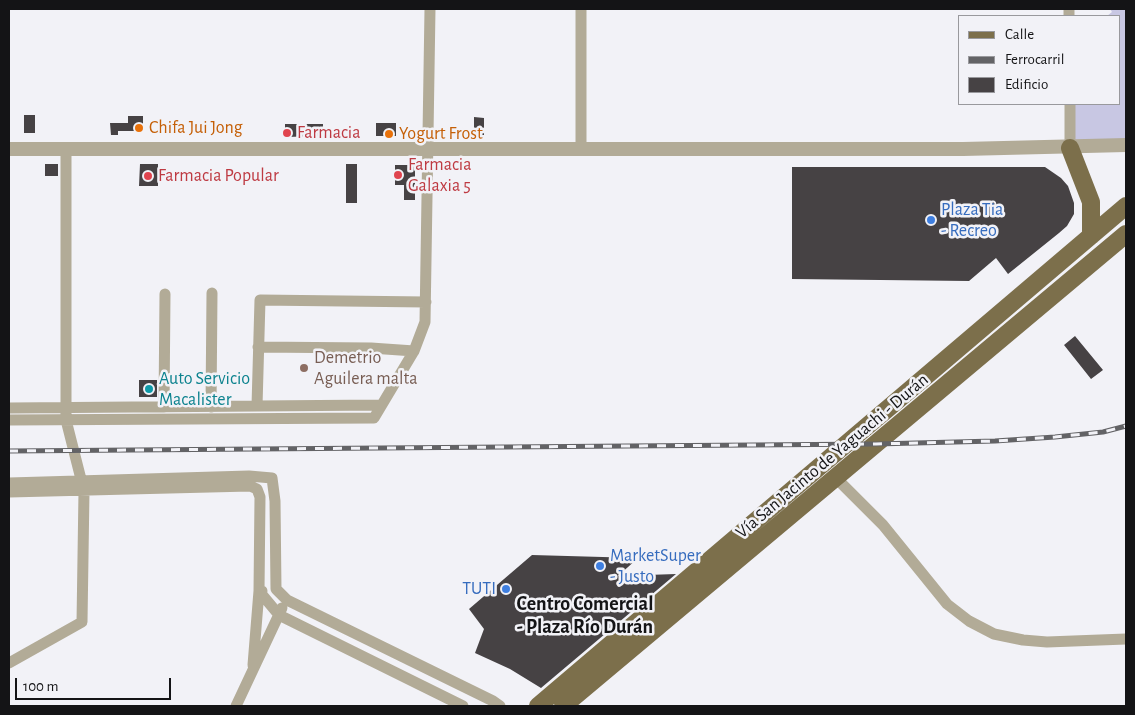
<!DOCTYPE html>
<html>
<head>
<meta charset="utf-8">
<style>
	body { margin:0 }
	#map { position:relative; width:1135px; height:715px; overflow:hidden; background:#f2f2f7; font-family:"Alegreya Sans",sans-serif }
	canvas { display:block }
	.frame { position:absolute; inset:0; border:10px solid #141416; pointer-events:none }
	.legend { position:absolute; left:958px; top:15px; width:162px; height:90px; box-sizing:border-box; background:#f2f2f7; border:1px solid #99999d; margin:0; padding:6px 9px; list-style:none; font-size:15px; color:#141416 }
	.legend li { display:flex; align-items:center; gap:10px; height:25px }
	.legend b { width:25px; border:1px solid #99999d }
	.scale { position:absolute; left:15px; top:678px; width:156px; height:22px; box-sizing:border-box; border:2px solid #141416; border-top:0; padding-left:6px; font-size:15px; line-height:18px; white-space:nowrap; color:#141416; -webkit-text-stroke:4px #f2f2f7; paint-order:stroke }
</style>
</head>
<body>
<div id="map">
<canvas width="1135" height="715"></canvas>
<div class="frame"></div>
<ul class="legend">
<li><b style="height:6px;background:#7c6f4b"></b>Calle</li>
<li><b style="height:6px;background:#636366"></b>Ferrocarril</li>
<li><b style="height:14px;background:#464244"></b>Edificio</li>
</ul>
<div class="scale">100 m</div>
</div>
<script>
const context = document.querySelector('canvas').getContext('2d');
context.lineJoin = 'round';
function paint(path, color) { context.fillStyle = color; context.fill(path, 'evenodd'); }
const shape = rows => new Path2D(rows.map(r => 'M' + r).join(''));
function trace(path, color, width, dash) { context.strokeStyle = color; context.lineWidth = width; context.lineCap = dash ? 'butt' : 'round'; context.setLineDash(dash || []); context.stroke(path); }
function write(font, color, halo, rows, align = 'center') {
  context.font = font + ' "Alegreya Sans",sans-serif'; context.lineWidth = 5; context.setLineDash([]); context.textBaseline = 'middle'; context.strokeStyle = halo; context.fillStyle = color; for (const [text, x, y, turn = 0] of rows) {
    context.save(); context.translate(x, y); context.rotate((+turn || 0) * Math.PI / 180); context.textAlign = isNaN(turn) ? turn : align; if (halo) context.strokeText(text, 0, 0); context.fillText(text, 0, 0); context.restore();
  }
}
const green = shape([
	[1110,9,1126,9,1126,145,1070,146,1070,104,1119,104,1119,16,1107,16,1112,12]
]);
const building = shape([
	[24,115,35,115,35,133,24,133],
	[128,116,143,116,143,131,118,131,118,135,111,135,110,123,128,123],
	[474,117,484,118,484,135,474,135],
	[376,123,396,123,396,136,376,136],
	[285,124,323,124,323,136,285,137],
	[45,164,58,164,58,176,45,176],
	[140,164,158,164,158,186,139,186],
	[346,164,357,164,357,203,346,203],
	[395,165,415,165,415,200,404,200,404,185,395,185],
	[792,167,1045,167,1061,178,1068,186,1074,203,1074,214,1067,226,1059,233,1008,274,996,258,969,281,792,279],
	[1075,336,1103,370,1091,379,1064,345],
	[139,380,157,380,157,397,139,397],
	[532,555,638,558,618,576,676,574,541,688,510,669,475,653,484,629,469,609]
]);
const minor = shape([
	[581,9,581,149],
	[1069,16,1069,9],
	[1070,104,1070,148],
	[258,347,371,348,414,351],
	[257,406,260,300,426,302],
	[164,407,165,294],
	[211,407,212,293],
	[9,408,381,405],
	[9,420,374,418,414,351,425,322,430,9],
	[836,478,883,525,947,604,969,621,994,634,1023,640,1047,642,1126,639],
	[9,483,249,476,272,478,275,501,276,589,287,600,493,701,500,706],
	[9,492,250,486,257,489,260,497,259,591,279,615,463,706],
	[9,663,82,622,84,491,66,420,66,149],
	[253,665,259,591,262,591],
	[236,706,282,608]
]);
const tertiary = shape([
	[9,149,963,149,1126,145]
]);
const primary = shape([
	[1070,148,1091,202,1091,236],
	[538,706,1126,206],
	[563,706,1126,234]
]);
const rail = shape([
	[9,451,876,444,995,441,1055,437,1103,432,1126,426]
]);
const markers = [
	[139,128,5,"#e8710a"],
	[287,133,5,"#e0444e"],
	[389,134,5,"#e8710a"],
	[398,175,5,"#e0444e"],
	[148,176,5,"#e0444e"],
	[931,220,5,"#3f7fe0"],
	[304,368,5,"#8d6e63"],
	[149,389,5,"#0f9aa8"],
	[600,566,5,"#3f7fe0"],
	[506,589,5,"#3f7fe0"]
];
const foodNames = [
	["Chifa Jui Jong",149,128],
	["Yogurt Frost",399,134]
];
const healthNames = [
	["Farmacia",297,133],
	["Farmacia",408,165],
	["Galaxia 5",408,186],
	["Farmacia Popular",158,176]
];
const shopNames = [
	["Plaza Tia",941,210],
	["- Recreo",941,231],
	["MarketSuper",610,556],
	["- Justo",610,577],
	["TUTI",496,589,"right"]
];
const educationNames = [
	["Demetrio",314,358],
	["Aguilera malta",314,379]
];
const cultureNames = [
	["Auto Servicio",159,379],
	["Macalister",159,400]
];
const streetNames = [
	["Vía San Jacinto de Yaguachi - Durán",832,456,-40]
];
const quarterNames = [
	["Centro Comercial",585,604],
	["- Plaza Río Durán",585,627]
];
paint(green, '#c8c7e3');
paint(building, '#464244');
trace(minor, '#b2ab97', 11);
trace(tertiary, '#b2ab97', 14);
trace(primary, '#7c6f4b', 18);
trace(rail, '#636366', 5);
trace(rail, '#f2f2f7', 3, [9]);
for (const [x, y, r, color] of markers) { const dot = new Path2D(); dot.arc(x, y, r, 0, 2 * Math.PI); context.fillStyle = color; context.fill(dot); trace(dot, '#f2f2f7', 2); }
write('18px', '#c56008', '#f2f2f7', foodNames, 'left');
write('18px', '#be3a42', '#f2f2f7', healthNames, 'left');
write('18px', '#366cbe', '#f2f2f7', shopNames, 'left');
write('18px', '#785e54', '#f2f2f7', educationNames, 'left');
write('18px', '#0d838f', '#f2f2f7', cultureNames, 'left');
write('18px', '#141416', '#f2f2f7', streetNames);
write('bold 20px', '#141416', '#f2f2f7', quarterNames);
</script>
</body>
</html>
